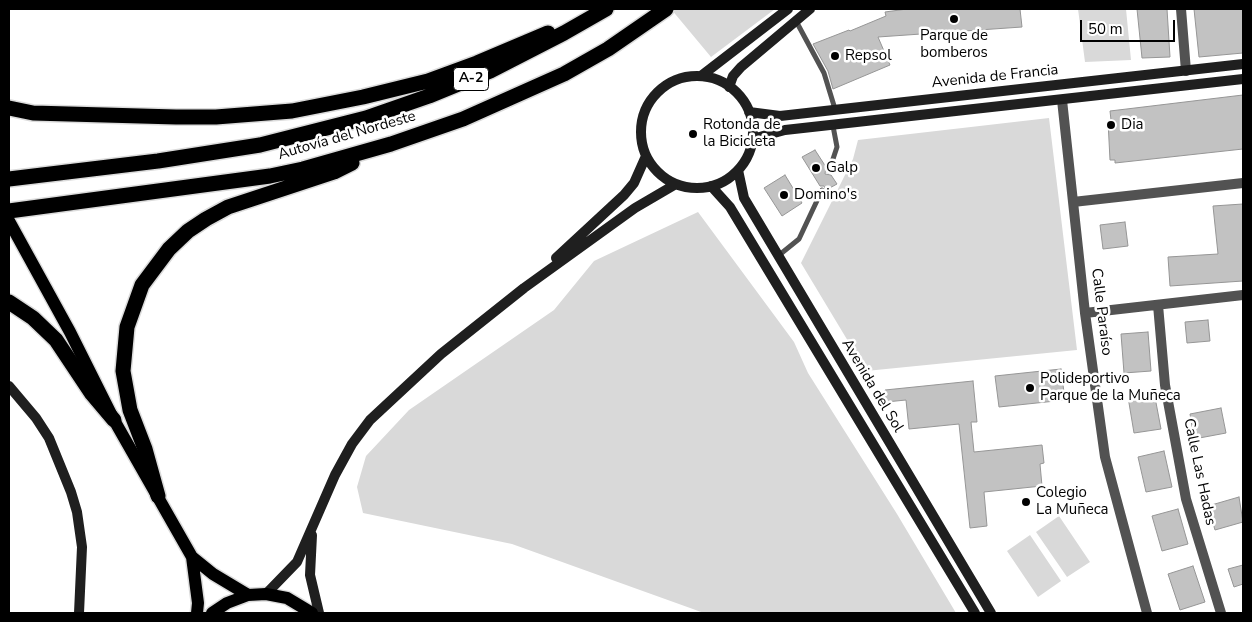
<!DOCTYPE html>
<html>
<head>
<meta charset="utf-8">
<style>
	body { margin:0 }
	#map { position:relative; width:1252px; height:622px; overflow:hidden; background:#fff; font-family:"Nunito Sans",sans-serif }
	canvas { display:block }
	.frame { position:absolute; inset:0; border:10px solid #000; pointer-events:none }
	.scale { position:absolute; left:1080px; top:20px; width:95px; height:22px; box-sizing:border-box; border:2px solid #000; border-top:0; padding-left:6px; font-size:15px; line-height:18px; white-space:nowrap; color:#000; -webkit-text-stroke:4px #fff; paint-order:stroke }
</style>
</head>
<body>
<div id="map">
<canvas width="1252" height="622"></canvas>
<div class="frame"></div>
<div class="scale">50 m</div>
</div>
<script>
const context = document.querySelector('canvas').getContext('2d');
context.lineJoin = 'round';
function paint(path, color) { context.fillStyle = color; context.fill(path, 'evenodd'); }
const shape = rows => new Path2D(rows.map(r => 'M' + r).join(''));
function trace(path, color, width, dash) { context.strokeStyle = color; context.lineWidth = width; context.lineCap = dash ? 'butt' : 'round'; context.setLineDash(dash || []); context.stroke(path); }
function write(font, color, halo, rows, align = 'center') {
  context.font = font + ' "Nunito Sans",sans-serif'; context.lineWidth = 5; context.setLineDash([]); context.textBaseline = 'middle'; context.strokeStyle = halo; context.fillStyle = color; for (const [text, x, y, turn = 0] of rows) {
    context.save(); context.translate(x, y); context.rotate((+turn || 0) * Math.PI / 180); context.textAlign = isNaN(turn) ? turn : align; if (halo) context.strokeText(text, 0, 0); context.fillText(text, 0, 0); context.restore();
  }
}
const green = shape([
	[671,9,775,9,711,57],
	[1078,9,1126,9,1131,60,1085,62],
	[1049,118,1077,350,866,371,801,263,853,159,858,140],
	[698,212,794,342,808,373,897,514,956,613,704,613,512,544,363,513,357,487,366,456,409,410,554,310,594,261],
	[1059,516,1090,562,1067,577,1036,532],
	[1030,535,1061,581,1038,597,1007,551]
]);
const building = shape([
	[907,9,1020,9,1022,27,878,37,890,65,833,89,828,71,813,44,849,30,850,31,886,16,885,12,907,9],
	[1137,9,1167,9,1170,57,1142,58,1137,9],
	[1194,9,1243,9,1243,53,1199,57,1194,9],
	[1243,95,1243,149,1115,163,1115,160,1110,160,1108,121,1111,120,1110,111,1243,95],
	[815,150,826,167,825,174,831,175,837,184,826,190,824,186,820,186,802,157,815,150],
	[785,175,802,203,782,216,764,188,785,175],
	[1243,204,1243,281,1170,286,1168,257,1218,254,1213,206,1243,204],
	[1125,222,1128,246,1103,249,1100,225,1125,222],
	[1208,320,1210,341,1187,343,1185,322,1208,320],
	[1148,332,1151,371,1124,373,1121,334,1148,332],
	[1061,369,1065,400,999,407,995,376,1061,369],
	[973,381,977,422,971,422,974,452,1042,445,1044,463,1040,464,1042,486,984,492,987,526,970,528,959,424,909,429,906,400,886,402,885,390,973,381],
	[1154,392,1161,429,1134,433,1128,397,1154,392],
	[1221,408,1226,433,1194,439,1190,414,1221,408],
	[1164,451,1172,487,1146,492,1138,457,1164,451],
	[1239,497,1243,522,1215,530,1208,506,1239,497],
	[1178,509,1188,544,1162,551,1152,516,1178,509],
	[1243,565,1243,584,1234,587,1228,569,1243,565],
	[1193,566,1205,602,1180,610,1168,574,1193,566]
]);
const lane = shape([
	[796,21,824,73,835,109],
	[829,171,837,147,833,126],
	[778,256,799,239,822,190]
]);
const street = shape([
	[1181,9,1186,71],
	[1062,100,1085,313,1105,457,1147,613],
	[1073,202,1243,183],
	[1158,305,1165,385,1186,499,1221,613],
	[1085,313,1243,295]
]);
const secondary = shape([
	[701,76,788,9],
	'641 132a56 56 0 1 1 112 0a56 56 0 1 1-112 0Z',
	[729,87,733,76,741,67,810,9],
	[749,112,780,116,1243,64],
	[752,139,785,130,1243,79],
	[738,170,744,198,991,613],
	[711,186,730,207,975,613],
	[556,258,624,195,634,183,646,156],
	[9,386,36,418,49,438,71,492,77,512,82,547,79,613],
	[312,535,310,575,319,613],
	[266,594,297,562,335,475,352,444,370,420,441,354,524,288,635,208,676,184]
]);
const primary = shape([
	[9,221,70,332,114,420,192,557,213,574,248,595],
	[192,557,198,603,197,613],
	[212,613,227,603,248,595,266,594,287,598,312,613]
]);
const highway = shape([
	[9,108,33,113,176,117,216,117,292,111,363,97,428,81,477,63,548,33],
	[9,179,158,161,260,145,366,118,429,96,490,71,564,33,606,9],
	[9,211,270,176,303,169,391,144,463,119,564,74,608,49,666,9],
	[9,302,33,318,56,340,92,394,114,420],
	[158,496,145,449,130,410,123,371,127,327,142,285,169,249,188,231,206,219,228,207,334,172,352,163]
]);
const markers = [
	[954,19,5,"#000"],
	[835,56,5,"#000"],
	[1111,125,5,"#000"],
	[693,134,5,"#000"],
	[816,168,5,"#000"],
	[784,195,5,"#000"],
	[1030,388,5,"#000"],
	[1026,502,5,"#000"]
];
const shields = [
	[471,79,35]
];
const shieldNames = [
	["A-2",471,79]
];
const poiNames = [
	["Parque de",954,36,"center"],
	["bomberos",954,53,"center"],
	["Repsol",845,56],
	["Rotonda de",703,125],
	["la Bicicleta",703,142],
	["Dia",1121,125],
	["Galp",826,168],
	["Domino's",794,195],
	["Polideportivo",1040,379],
	["Parque de la Muñeca",1040,396],
	["Colegio",1036,493],
	["La Muñeca",1036,510]
];
const streetNames = [
	["Avenida de Francia",995,77,-6],
	["Autovía del Nordeste",347,136,-16],
	["Calle Paraíso",1101,312,83],
	["Avenida del Sol",872,386,59],
	["Calle Las Hadas",1199,472,78]
];
paint(green, '#d9d9d9');
paint(building, '#c2c2c2');
trace(building, '#969696', 1);
trace(primary, '#dbdbdb', 15);
trace(highway, '#dbdbdb', 18);
trace(lane, '#525252', 5);
trace(street, '#525252', 10);
trace(secondary, '#1f1f1f', 10);
trace(primary, '#000', 12);
trace(highway, '#000', 15);
for (const [x, y, r, color] of markers) { const dot = new Path2D(); dot.arc(x, y, r, 0, 2 * Math.PI); context.fillStyle = color; context.fill(dot); trace(dot, '#fff', 2); }
for (const [x, y, w] of shields) { const box = new Path2D(); box.roundRect(x - w / 2, y - 11.5, w, 23, 4); context.fillStyle = '#fff'; context.fill(box); trace(box, '#000', 1); }
write('bold 14px', '#000', null, shieldNames);
write('15px', '#000', '#fff', poiNames, 'left');
write('15px', '#000', '#fff', streetNames);
</script>
</body>
</html>
